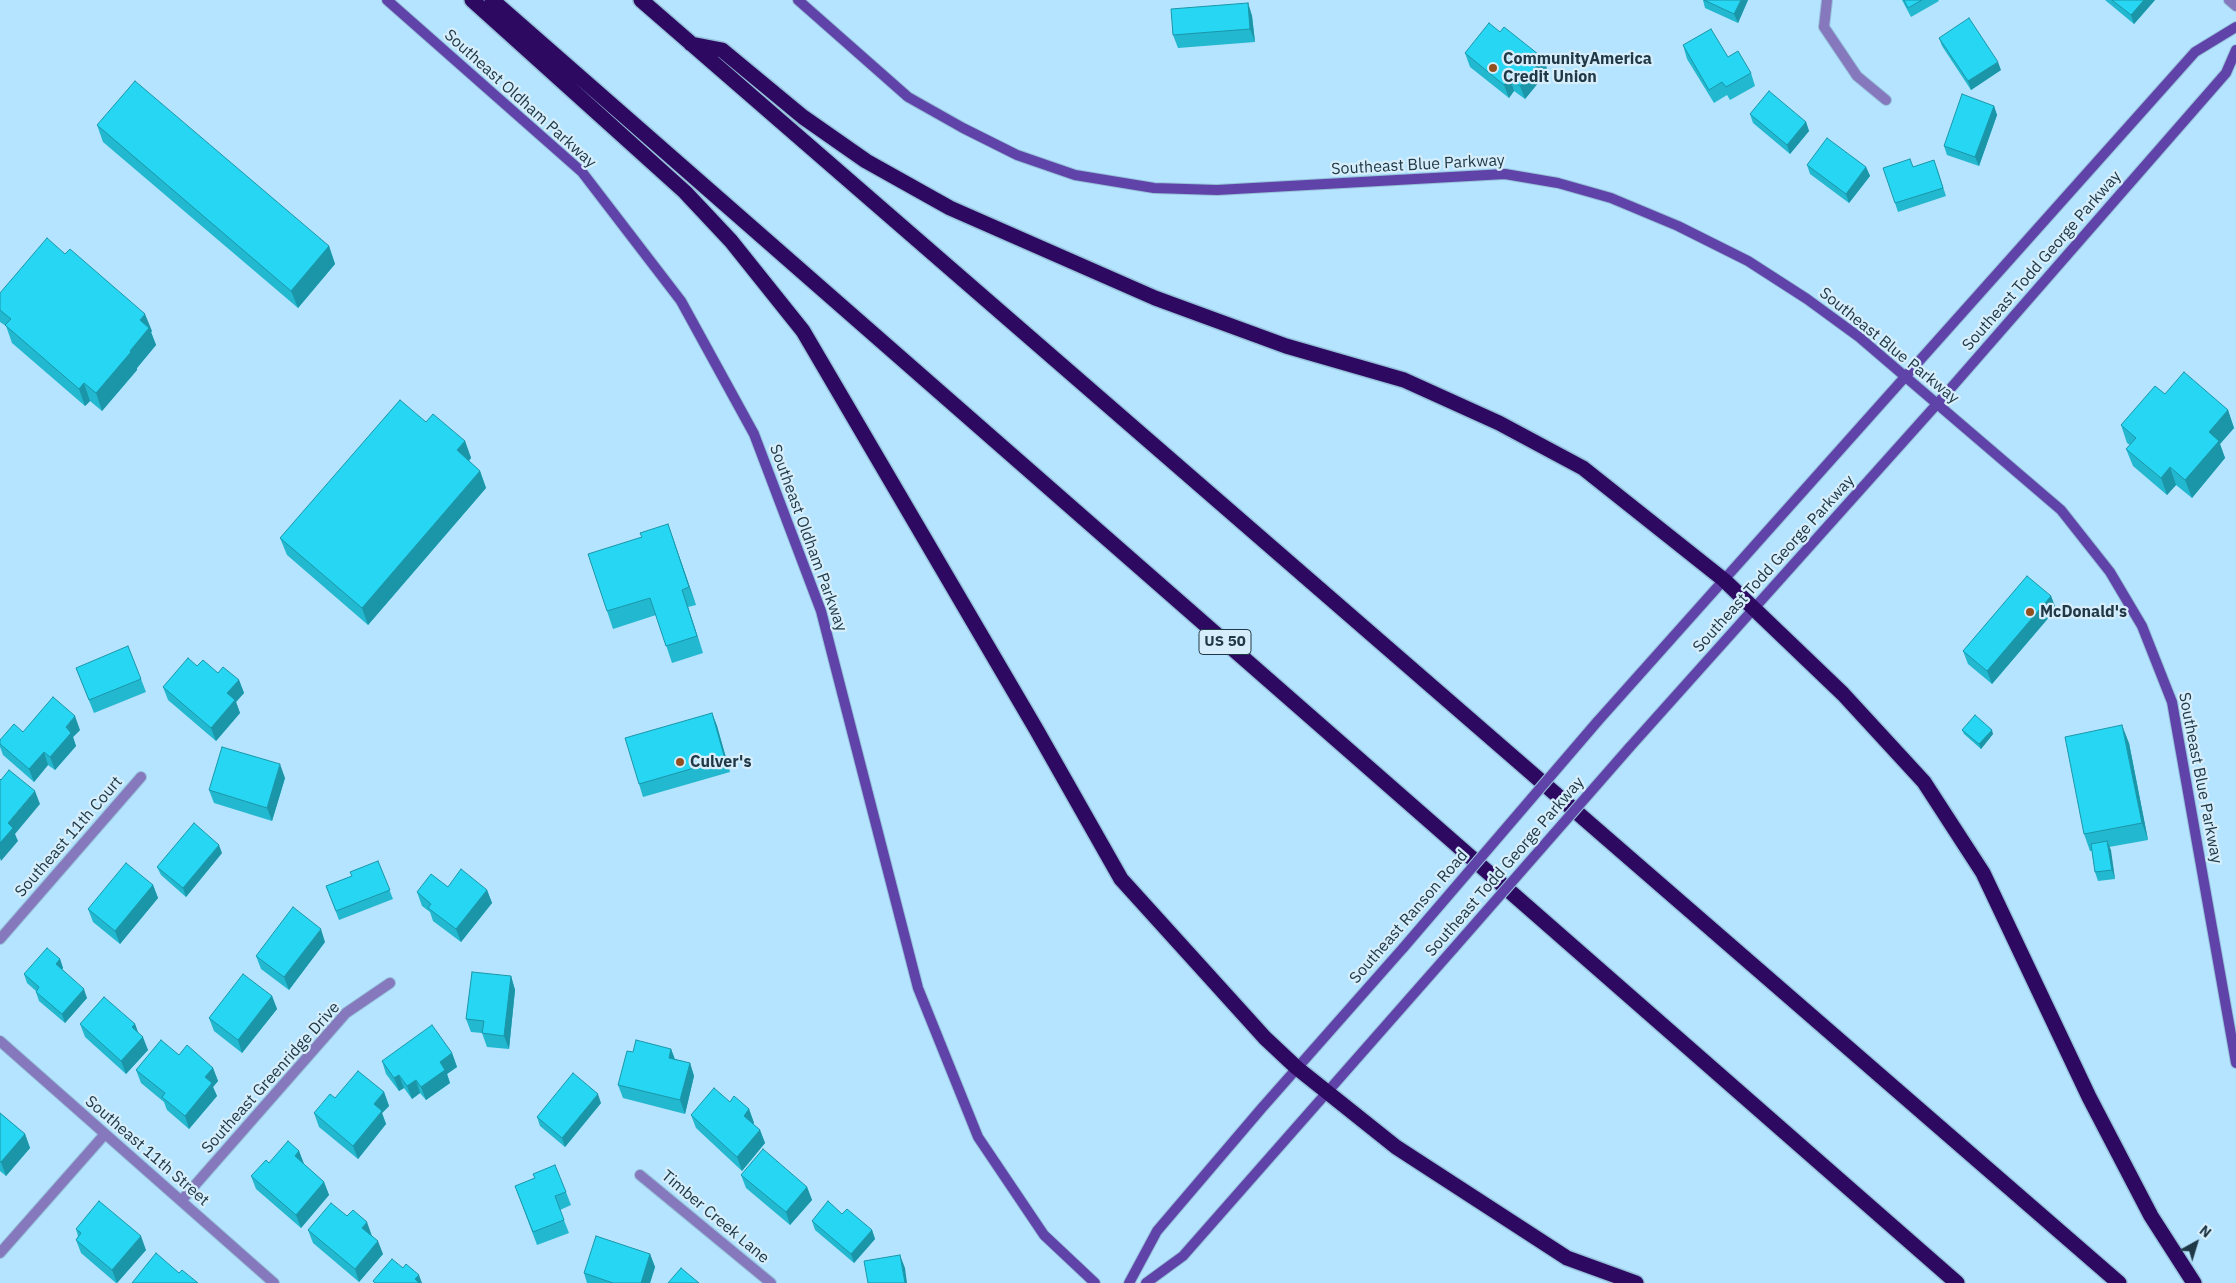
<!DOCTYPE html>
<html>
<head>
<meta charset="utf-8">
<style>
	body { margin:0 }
	#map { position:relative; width:2236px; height:1283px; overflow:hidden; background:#b4e4ff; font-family:"IBM Plex Sans",sans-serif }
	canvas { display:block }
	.north { position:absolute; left:2171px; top:1218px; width:50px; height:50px; -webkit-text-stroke:4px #d6eefb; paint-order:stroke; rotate:39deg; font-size:14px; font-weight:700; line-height:20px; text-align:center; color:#203946 }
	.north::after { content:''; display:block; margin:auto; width:18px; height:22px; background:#203946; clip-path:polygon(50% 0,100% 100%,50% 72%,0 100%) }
</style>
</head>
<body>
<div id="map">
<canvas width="2236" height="1283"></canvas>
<div class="north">N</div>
</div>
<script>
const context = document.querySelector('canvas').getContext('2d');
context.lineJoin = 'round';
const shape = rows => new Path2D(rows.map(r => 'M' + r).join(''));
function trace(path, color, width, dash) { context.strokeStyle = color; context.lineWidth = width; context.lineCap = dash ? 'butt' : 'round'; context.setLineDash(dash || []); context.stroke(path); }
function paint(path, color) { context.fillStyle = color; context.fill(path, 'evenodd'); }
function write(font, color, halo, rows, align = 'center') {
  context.font = font + ' "IBM Plex Sans",sans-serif'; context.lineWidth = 4.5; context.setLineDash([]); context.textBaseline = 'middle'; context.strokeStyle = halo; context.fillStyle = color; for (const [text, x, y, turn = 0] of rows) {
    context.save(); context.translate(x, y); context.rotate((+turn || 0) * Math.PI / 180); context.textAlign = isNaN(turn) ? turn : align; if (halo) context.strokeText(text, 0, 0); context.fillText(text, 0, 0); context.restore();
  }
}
const street = shape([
	[1827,0,1824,27,1857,76,1886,100],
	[2229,0,2236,6],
	[0,939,141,777],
	[0,1041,274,1283],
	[640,1175,771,1283],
	[181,1201,346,1013,390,983],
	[0,1253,105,1134]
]);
const secondary = shape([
	[387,0,582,172,681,301,754,434,821,611,918,988,978,1137,1044,1235,1095,1283],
	[798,0,908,97,963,128,1017,155,1075,175,1154,188,1217,190,1505,174,1558,183,1611,198,1678,226,1748,261,1807,299,1859,337,2061,510,2110,572,2142,626,2172,702,2236,1063],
	[1597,722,2195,52,2236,27],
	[1629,748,1937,404,2226,73,2236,50],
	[1129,1283,1157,1231,1261,1109,1404,947],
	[1146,1283,1183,1256,1454,948]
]);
const highway = shape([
	[472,0,685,192,731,241,803,331,1036,729,1121,879,1265,1038,1297,1068,1396,1147,1567,1258,1636,1283],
	[492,0,1957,1283],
	[641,0,2119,1283],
	[691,44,722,50,803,117,866,161,950,208,1155,298,1286,346,1404,380,1499,423,1583,468,1724,580,1843,694,1924,782,1983,873,2089,1097,2151,1216,2194,1283]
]);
const secondaryBridge = shape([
	[1404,947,1597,722],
	[1454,948,1629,748]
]);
const wall = shape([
	[1703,0,1748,0,1738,23,1705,8],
	[1902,0,1938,0,1939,1,1911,17],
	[2105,0,2155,0,2134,24],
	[1248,3,1252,16,1255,42,1178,48,1173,35],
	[1939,38,2001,70,1971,90,1942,46],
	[1683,45,1728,57,1751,73,1755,86,1730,100,1727,95,1714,103,1687,59],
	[1465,53,1548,71,1525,99,1514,91,1509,98,1470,67],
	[1994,106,1997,115,1979,166,1947,155,1944,146],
	[1750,114,1806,122,1809,131,1790,154,1753,123],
	[97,125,329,246,335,264,298,308,103,142],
	[1807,165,1866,167,1870,176,1849,203,1810,174],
	[1913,167,1937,168,1946,196,1898,212,1895,203],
	[0,293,152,331,151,332,156,345,137,368,137,370,102,411,90,401,85,406,12,343,6,326,0,322],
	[2165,394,2228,410,2234,428,2220,444,2225,458,2192,498,2176,485,2167,495,2133,466,2126,449,2130,445,2127,443,2121,425],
	[426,422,465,441,471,458,469,461,480,471,486,488,368,625,287,555,280,538],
	[668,524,696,605,688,607,703,653,672,663,656,615,613,629,607,611,642,537],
	[2051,596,2056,609,1992,684,1968,664,1963,651],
	[197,666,239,680,244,693,236,702,240,713,216,741,168,700,163,687],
	[76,668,141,679,146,692,94,713],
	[712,713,717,726,730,772,643,797,639,784],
	[80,730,73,737,76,746,55,770,48,765,34,782,3,755,0,747,0,740,23,732],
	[1962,730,1993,734,1981,749,1964,734],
	[2129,743,2148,840,2109,847,2115,879,2098,881,2095,872,2092,851,2090,851,2084,834],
	[285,778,272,821,214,803,209,790],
	[222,853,186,897,161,875,157,867],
	[378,861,393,899,339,920,326,886,352,876],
	[153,885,158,898,120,944,93,922,88,909],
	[448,887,487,890,492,903,461,942,433,921,430,912,422,906,417,892],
	[325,942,289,990,261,969,256,956],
	[60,959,63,968,62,970,87,998,65,1023,39,1001,36,992,36,991,27,983,24,974],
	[511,976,515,990,509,1049,487,1047,482,1033,471,1032,466,1019],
	[272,996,277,1009,242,1053,214,1031,209,1018],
	[80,1024,135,1024,138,1032,148,1050,126,1074,85,1037],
	[671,1049,675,1059,690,1063,694,1076,685,1114,623,1098,618,1085,633,1052],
	[452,1053,457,1067,447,1074,450,1083,426,1100,420,1093,412,1099,404,1088,399,1091,386,1074,382,1061],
	[213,1068,218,1081,213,1087,217,1096,189,1129,167,1110,164,1102,141,1083,136,1070],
	[384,1092,389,1106,382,1113,386,1124,358,1159,319,1127,314,1113,335,1098],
	[730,1102,749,1109,754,1123,753,1124,760,1130,765,1143,742,1171,696,1128,691,1115],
	[601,1103,565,1147,540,1126,537,1117],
	[0,1113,25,1134,30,1148,6,1176,0,1171],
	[299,1151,304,1164,324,1182,329,1195,301,1228,256,1189,251,1176,269,1163],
	[741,1175,807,1187,812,1200,790,1225,746,1188],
	[515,1186,566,1192,571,1205,560,1210,569,1233,537,1245],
	[347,1216,372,1236,383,1254,359,1282,313,1243,308,1230],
	[812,1221,872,1230,875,1239,854,1263,815,1230],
	[76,1229,146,1250,117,1283,116,1283,81,1253,76,1240,78,1236],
	[650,1254,655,1267,650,1283,587,1283,584,1273]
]);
const shadedWall = shape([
	[1741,0,1748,0,1738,23,1734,14],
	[2144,0,2155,0,2134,24,2131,15],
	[1248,3,1252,16,1255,42,1250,29],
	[1543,58,1548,71,1525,99,1520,86],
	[1998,62,2001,70,1971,90,1968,81],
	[1510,78,1514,91,1509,98,1504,85],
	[1994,106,1997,115,1979,166,1975,157],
	[1806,122,1809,131,1790,154,1787,145],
	[1866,167,1870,176,1849,203,1846,194],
	[329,246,335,264,298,308,291,291],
	[145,314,152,331,151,332,156,345,137,368,137,370,102,411,96,393,130,351,140,320],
	[84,383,90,401,85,406,79,389],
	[2228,410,2234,428,2220,444,2225,458,2192,498,2185,480,2209,432],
	[465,441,471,458,463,468,457,450],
	[2170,467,2176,485,2167,495,2161,478],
	[480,471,486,488,368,625,362,608],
	[668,524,674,541,696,605,689,587],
	[682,590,688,607,703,653,697,636],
	[2051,596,2056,609,1992,684,1987,671],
	[239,680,244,693,236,702,240,713,216,741,211,728,227,693],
	[712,713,717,726,730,772,725,759],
	[75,716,80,730,73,737,76,746,55,770,50,757,66,727],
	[2122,725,2129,743,2148,840,2142,823],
	[1992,730,1993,734,1981,749,1979,744],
	[44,752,48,765,34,782,29,769],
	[280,764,285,778,272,821,267,808],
	[35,791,40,804,15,834,18,841,1,861,0,858,0,843,8,823],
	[2107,841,2111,850,2115,879,2112,870],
	[219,845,222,853,186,897,183,888],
	[153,885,158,898,120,944,115,931],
	[487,890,492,903,461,942,456,929],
	[321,929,325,942,289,990,284,977],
	[60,959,63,968,59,973,56,964],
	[511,976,515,990,509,1049,504,1036],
	[84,989,87,998,65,1023,62,1014],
	[272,996,277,1009,242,1053,238,1040],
	[135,1024,140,1038,132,1027],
	[143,1037,148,1050,126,1074,121,1061],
	[671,1049,676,1063,669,1058],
	[452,1053,457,1067,447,1074,450,1083,426,1100,421,1087,440,1062],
	[690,1063,694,1076,685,1114,680,1100],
	[213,1068,218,1081,213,1087,217,1096,189,1129,185,1116,205,1077],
	[399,1075,404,1088,399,1091,394,1078],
	[416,1080,420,1093,412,1099,407,1086],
	[384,1092,389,1106,382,1113,386,1124,358,1159,353,1146,374,1104],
	[598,1094,601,1103,565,1147,562,1138],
	[749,1109,754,1123,749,1129,744,1116],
	[760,1130,765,1143,742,1171,737,1157],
	[25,1134,30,1148,6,1176,1,1162],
	[299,1151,304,1164,295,1156],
	[324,1182,329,1195,301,1228,296,1215],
	[807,1187,812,1200,790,1225,786,1212],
	[367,1222,372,1236,367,1242,362,1228],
	[872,1230,875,1239,854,1263,851,1254],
	[141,1236,146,1250,117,1283,112,1270],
	[378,1241,383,1254,359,1282,355,1269],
	[650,1254,655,1267,650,1283,641,1283],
	[900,1255,905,1268,907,1283,905,1283],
	[419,1275,422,1283,417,1283,415,1279]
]);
const building = shape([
	[1704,0,1741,0,1734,14,1704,0],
	[1904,0,1922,0,1908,8,1904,0],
	[2112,0,2144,0,2131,15,2112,0],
	[1248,3,1250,29,1173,35,1171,9,1248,3],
	[1969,18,1998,62,1968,81,1939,38,1969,18],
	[1489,23,1500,32,1504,27,1543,58,1520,86,1510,78,1504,85,1465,53,1489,23],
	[1711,29,1728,57,1738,51,1751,73,1726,87,1722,82,1709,90,1683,45,1711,29],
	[135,81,329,246,291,291,97,125,135,81],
	[1769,91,1806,122,1787,145,1750,114,1769,91],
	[1962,94,1994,106,1975,157,1944,146,1962,94],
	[1827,138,1866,167,1846,194,1807,165,1827,138],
	[1910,159,1913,167,1934,160,1943,188,1895,203,1883,168,1910,159],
	[47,238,65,254,70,249,145,314,140,320,149,328,130,351,131,352,96,393,84,383,79,389,5,325,11,319,0,310,0,293,47,238],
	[2184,372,2228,410,2209,432,2219,441,2185,480,2170,467,2161,478,2126,449,2136,438,2121,425,2155,386,2165,394,2184,372],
	[400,400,426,422,433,414,465,441,457,450,480,471,362,608,280,538,400,400],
	[668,524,689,587,682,590,697,636,666,646,650,598,607,611,588,554,642,537,640,533,668,524],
	[2027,576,2051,596,1987,671,1963,651,2027,576],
	[128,646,141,679,89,700,76,668,128,646],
	[188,658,197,666,203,660,218,673,223,667,239,680,227,693,235,700,211,728,163,687,188,658],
	[53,697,75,716,66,727,71,733,50,757,44,752,29,769,0,744,0,740,14,724,23,732,53,697],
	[712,713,725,759,639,784,625,738,712,713],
	[1975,715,1992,730,1979,744,1962,730,1975,715],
	[2122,725,2142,823,2084,834,2065,737,2122,725],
	[222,747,280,764,267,808,209,790,222,747],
	[9,770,35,791,8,823,13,828,0,843,0,779,1,780,9,770],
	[194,823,219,845,183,888,157,867,194,823],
	[2107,841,2112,870,2095,872,2091,844,2107,841],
	[378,861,390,890,336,911,326,886,352,876,350,872,378,861],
	[126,863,153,885,115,931,88,909,126,863],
	[461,869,487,890,456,929,428,908,431,904,417,892,431,874,448,887,461,869],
	[293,907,321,929,284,977,256,956,293,907],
	[47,948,60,959,56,964,84,989,62,1014,36,992,39,987,24,974,47,948],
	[472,972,511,976,504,1036,482,1033,484,1021,466,1019,472,972],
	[243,974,272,996,238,1040,209,1018,243,974],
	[104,997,135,1024,132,1027,143,1037,121,1061,80,1024,104,997],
	[432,1025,452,1053,440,1062,445,1070,421,1087,416,1080,407,1086,399,1075,394,1078,382,1061,432,1025],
	[161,1040,179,1055,187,1045,213,1068,205,1077,212,1083,185,1116,162,1097,165,1093,136,1070,161,1040],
	[636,1040,671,1049,669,1058,690,1063,680,1100,618,1085,627,1051,633,1052,636,1040],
	[358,1071,384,1092,374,1104,382,1111,353,1146,314,1113,330,1094,335,1098,358,1071],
	[573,1073,598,1094,562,1138,537,1117,573,1073],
	[714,1088,730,1102,734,1096,749,1109,744,1116,760,1130,737,1157,691,1115,714,1088],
	[0,1113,25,1134,1,1162,0,1162,0,1113],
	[288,1141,299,1151,295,1156,324,1182,296,1215,251,1176,266,1160,269,1163,288,1141],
	[763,1149,807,1187,786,1212,741,1175,763,1149],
	[555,1165,566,1192,555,1196,564,1220,533,1232,515,1186,535,1178,533,1174,555,1165],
	[99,1201,141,1236,112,1270,76,1240,81,1233,76,1229,99,1201],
	[828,1201,842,1214,847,1209,872,1230,851,1254,812,1221,828,1201],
	[331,1203,347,1216,353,1210,367,1222,362,1228,378,1241,355,1269,308,1230,331,1203],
	[596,1236,650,1254,641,1283,613,1283,584,1273,596,1236],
	[156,1253,179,1273,182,1270,198,1283,132,1283,156,1253],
	[900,1255,905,1283,868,1283,864,1261,900,1255],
	[392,1259,403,1268,406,1264,419,1275,415,1279,419,1283,375,1283,373,1281,392,1259],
	[681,1268,699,1283,668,1283,681,1268]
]);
const markers = [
	[1493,68,5,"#924f1f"],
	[2030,612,5,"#924f1f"],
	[680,762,5,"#924f1f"]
];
const shields = [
	[1225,642,52]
];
const shieldNames = [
	["US 50",1225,642]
];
const poiNames = [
	["CommunityAmerica",1503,59],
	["Credit Union",1503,77],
	["McDonald's",2040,612],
	["Culver's",690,762]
];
const streetNames = [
	["Southeast Oldham Parkway",520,99,42],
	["Southeast Blue Parkway",1418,165,-3],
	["Southeast Todd George Parkway",2042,261,-49],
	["Southeast Blue Parkway",1889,346,39],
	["Southeast Oldham Parkway",808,538,70],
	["Southeast Todd George Parkway",1774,564,-48],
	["Southeast Blue Parkway",2200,778,79],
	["Southeast 11th Court",69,837,-49],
	["Southeast Todd George Parkway",1505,867,-49],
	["Southeast Ranson Road",1409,917,-49],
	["Southeast Greenridge Drive",271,1078,-48],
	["Southeast 11th Street",147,1151,41],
	["Timber Creek Lane",715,1217,40]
];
trace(street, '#96c2da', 12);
trace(secondary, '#96c2da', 12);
trace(highway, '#96c2da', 18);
trace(street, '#8678bd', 10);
trace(secondary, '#6043a9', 10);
trace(highway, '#2d0961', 15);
trace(secondaryBridge, '#96c2da', 12, []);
trace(secondaryBridge, '#6043a9', 10);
paint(wall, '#22b8d0');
paint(shadedWall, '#1b96a9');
paint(building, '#27d6f2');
trace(building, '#1b96a9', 1);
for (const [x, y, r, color] of markers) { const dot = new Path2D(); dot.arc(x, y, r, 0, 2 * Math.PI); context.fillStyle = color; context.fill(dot); trace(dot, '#d6eefb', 2); }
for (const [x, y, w] of shields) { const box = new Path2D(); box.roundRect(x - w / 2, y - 12.5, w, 25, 4); context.fillStyle = '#d6eefb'; context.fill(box); trace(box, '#203946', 1); }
write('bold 15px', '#203946', null, shieldNames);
write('bold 16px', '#203946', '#d6eefb', poiNames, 'left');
write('16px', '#203946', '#d6eefb', streetNames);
</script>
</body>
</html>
